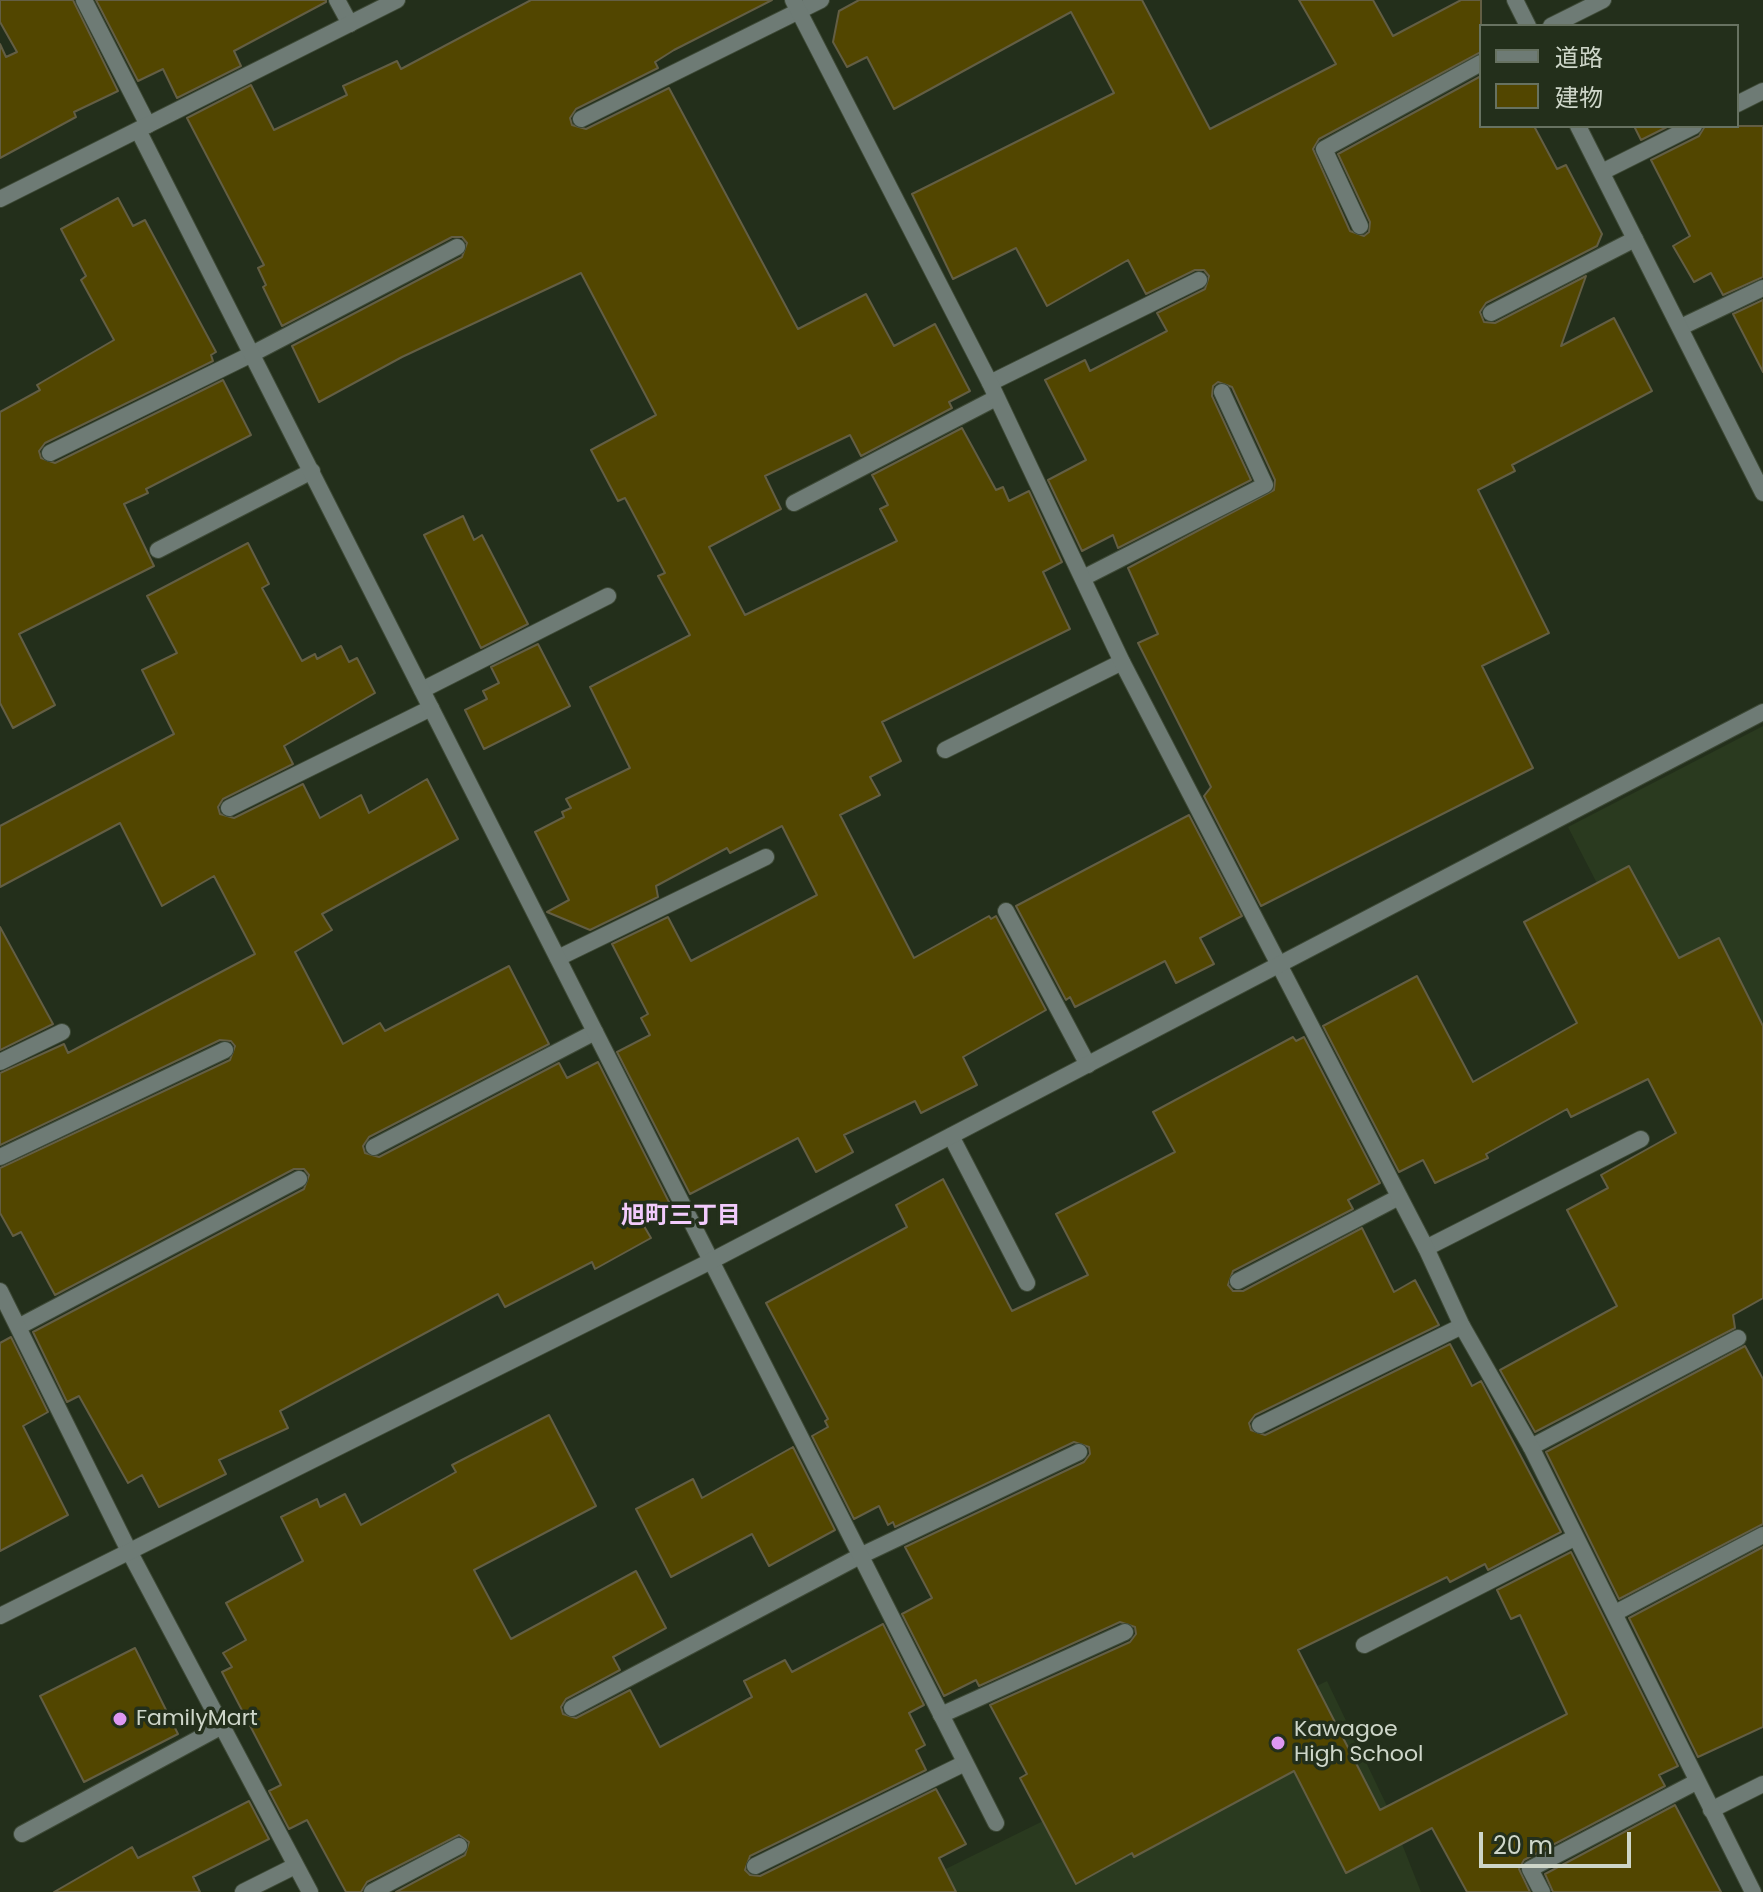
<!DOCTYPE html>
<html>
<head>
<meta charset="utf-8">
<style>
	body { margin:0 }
	#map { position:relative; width:1763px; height:1892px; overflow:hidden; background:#232f1b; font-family:Poppins,"Noto Sans JP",sans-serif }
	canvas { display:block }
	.legend { position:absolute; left:1479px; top:24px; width:260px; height:104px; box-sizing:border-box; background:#232f1b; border:2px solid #677261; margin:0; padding:10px 14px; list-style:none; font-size:24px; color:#ced6c9 }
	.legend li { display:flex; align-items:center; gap:16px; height:40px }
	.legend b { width:40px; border:2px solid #677261 }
	.scale { position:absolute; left:1479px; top:1832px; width:152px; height:36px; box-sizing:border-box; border:4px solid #ced6c9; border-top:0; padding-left:10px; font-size:24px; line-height:28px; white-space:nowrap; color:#ced6c9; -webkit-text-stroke:6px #232f1b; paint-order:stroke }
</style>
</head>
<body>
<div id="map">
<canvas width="1763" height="1892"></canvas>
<ul class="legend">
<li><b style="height:10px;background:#6e7b75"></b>道路</li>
<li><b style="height:22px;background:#524600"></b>建物</li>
</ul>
<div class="scale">20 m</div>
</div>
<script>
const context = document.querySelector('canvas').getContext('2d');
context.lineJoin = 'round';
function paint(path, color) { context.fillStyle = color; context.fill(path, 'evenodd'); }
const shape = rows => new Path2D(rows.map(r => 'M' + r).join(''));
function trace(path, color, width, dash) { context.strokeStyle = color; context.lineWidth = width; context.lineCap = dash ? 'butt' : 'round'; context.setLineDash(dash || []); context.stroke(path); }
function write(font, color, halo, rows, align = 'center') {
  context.font = font + ' Poppins,"Noto Sans JP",sans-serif'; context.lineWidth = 7; context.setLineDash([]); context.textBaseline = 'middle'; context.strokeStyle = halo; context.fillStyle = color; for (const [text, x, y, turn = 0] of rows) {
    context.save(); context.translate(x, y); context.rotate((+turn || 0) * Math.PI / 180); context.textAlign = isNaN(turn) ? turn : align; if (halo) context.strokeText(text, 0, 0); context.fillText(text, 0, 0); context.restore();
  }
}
const built = shape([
	[1763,726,1763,1206,1568,827],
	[1327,1681,1387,1806,1421,1892,899,1892]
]);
const building = shape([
	[0,0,73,0,118,91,74,112,76,117,0,158,0,44,6,57,17,52,0,22,0,0],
	[96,0,326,0,326,2,234,51,241,66,177,98,163,69,138,81,96,0],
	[531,0,772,0,674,50,655,62,658,68,576,109,570,118,572,125,586,129,669,88,798,329,866,294,894,346,935,324,970,391,949,402,952,408,861,456,850,435,765,476,781,509,709,547,745,615,897,541,880,509,888,505,872,475,962,428,996,490,1003,487,1009,501,1029,491,1062,562,1043,572,1070,629,882,722,901,761,870,777,880,795,840,815,914,958,989,916,991,919,996,916,1046,1010,963,1057,977,1085,921,1113,915,1101,844,1135,853,1152,816,1172,798,1138,690,1194,617,1052,650,1035,641,1018,648,1014,612,944,668,917,691,961,817,895,782,826,730,853,727,848,656,886,658,897,590,930,547,912,569,900,535,832,564,817,562,812,571,808,566,799,630,768,590,687,690,635,658,576,665,573,625,498,618,501,591,450,656,415,581,273,402,357,319,402,292,346,462,257,467,243,462,237,452,237,282,326,263,287,266,285,258,268,264,265,187,118,251,85,274,130,347,95,343,86,397,61,401,69,531,0],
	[859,0,1142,0,1210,129,1336,64,1299,0,1373,0,1393,36,1461,0,1481,0,1481,52,1319,139,1313,149,1350,231,1364,236,1369,232,1370,222,1338,154,1481,76,1481,126,1534,126,1557,169,1566,165,1602,234,1597,246,1486,303,1480,312,1484,322,1495,323,1586,276,1561,346,1614,318,1652,391,1512,465,1515,471,1478,490,1549,633,1482,666,1533,768,1261,906,1204,796,1211,787,1138,643,1158,634,1128,568,1274,490,1275,480,1232,387,1218,382,1213,386,1212,396,1251,480,1118,548,1113,535,1082,551,1048,480,1086,460,1045,380,1085,360,1090,371,1167,331,1157,313,1205,289,1209,276,1204,270,1195,270,1146,294,1128,260,1047,306,1016,248,953,279,912,194,1114,93,1071,12,894,109,867,57,847,67,833,42,839,11,859,0],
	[1634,126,1669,126,1641,140,1634,126],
	[1705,126,1763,126,1763,277,1723,295,1711,273,1694,282,1673,246,1690,236,1651,160,1699,136,1705,126],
	[118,198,133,226,145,220,216,352,211,355,213,361,45,443,39,451,41,458,55,463,223,380,251,435,146,489,148,493,124,504,154,566,19,634,55,705,13,728,0,703,0,412,40,390,37,385,114,340,81,280,86,276,61,229,118,198],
	[1763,300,1763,372,1733,314,1763,300],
	[463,516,474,540,482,535,528,624,481,648,424,535,463,516],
	[248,543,269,584,262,588,302,661,315,654,317,659,341,646,349,662,357,658,375,693,284,746,293,764,223,799,218,807,220,814,234,818,303,784,320,818,361,795,369,813,427,779,458,839,322,914,332,930,295,952,343,1044,380,1023,385,1031,509,966,549,1044,369,1137,363,1146,365,1153,379,1157,559,1063,567,1078,598,1062,670,1204,641,1221,651,1238,595,1269,592,1262,505,1307,498,1294,280,1411,288,1428,219,1460,226,1474,159,1507,142,1475,128,1483,79,1396,67,1402,33,1332,304,1189,309,1175,304,1169,294,1169,55,1295,21,1232,13,1236,0,1213,0,1168,230,1060,235,1046,231,1041,220,1040,0,1145,0,1073,64,1044,68,1053,255,954,214,876,162,906,120,823,0,887,0,826,174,734,142,670,177,653,147,596,248,543],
	[538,644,570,706,484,749,465,710,487,699,483,691,499,683,491,667,538,644],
	[1189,815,1242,916,1200,938,1214,964,1176,983,1165,961,1075,1007,1070,997,1066,1000,1016,906,1189,815],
	[1629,866,1679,958,1719,938,1763,1026,1763,1298,1733,1315,1735,1328,1535,1432,1500,1370,1617,1306,1567,1210,1608,1188,1601,1175,1676,1133,1648,1079,1571,1117,1567,1109,1486,1154,1488,1158,1435,1183,1423,1160,1399,1172,1323,1026,1417,976,1473,1082,1577,1023,1524,922,1629,866],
	[0,927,53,1024,0,1050,0,927],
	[1293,1037,1296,1041,1304,1037,1380,1183,1348,1200,1353,1209,1233,1271,1228,1285,1233,1291,1243,1291,1362,1228,1394,1292,1415,1280,1439,1325,1255,1415,1249,1423,1251,1430,1265,1435,1450,1344,1472,1386,1481,1381,1561,1532,1488,1570,1485,1564,1450,1582,1447,1577,1298,1650,1380,1810,1567,1714,1520,1615,1511,1619,1497,1590,1571,1552,1678,1766,1659,1775,1665,1786,1524,1860,1519,1869,1530,1892,1467,1892,1432,1828,1346,1873,1294,1771,1134,1857,1132,1853,1076,1884,1020,1778,1027,1774,990,1705,1130,1642,1136,1634,1135,1627,1120,1622,979,1686,976,1680,944,1696,902,1614,932,1598,905,1547,1084,1462,1090,1454,1089,1447,1074,1442,895,1527,893,1522,888,1525,879,1506,854,1519,812,1436,828,1427,825,1421,828,1419,766,1303,907,1227,896,1205,943,1179,1012,1311,1088,1275,1056,1214,1175,1152,1153,1112,1293,1037],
	[11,1337,48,1412,23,1426,68,1515,0,1551,0,1343,11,1337],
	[1745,1346,1763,1379,1763,1524,1619,1599,1546,1452,1745,1346],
	[549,1415,596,1506,474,1570,511,1639,636,1571,666,1628,613,1657,620,1670,566,1699,561,1707,563,1714,576,1718,630,1690,660,1747,752,1697,744,1681,785,1660,792,1672,883,1624,924,1705,909,1713,925,1745,916,1750,926,1770,750,1856,745,1870,750,1875,760,1876,936,1789,966,1844,939,1858,956,1892,396,1892,465,1855,469,1842,459,1835,367,1882,361,1892,346,1892,307,1820,289,1829,269,1791,281,1785,222,1672,232,1667,223,1653,246,1640,226,1603,303,1561,281,1517,317,1499,320,1507,345,1494,361,1525,456,1472,452,1465,549,1415],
	[793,1447,835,1530,769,1566,752,1534,671,1577,636,1509,693,1479,702,1498,793,1447],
	[1763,1547,1763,1727,1698,1757,1629,1618,1763,1547],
	[135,1648,178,1734,84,1782,40,1696,135,1648],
	[249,1801,269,1839,193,1877,200,1892,54,1892,132,1847,138,1858,249,1801],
	[1675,1805,1721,1892,1553,1892,1545,1874,1675,1805]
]);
const service = shape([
	[84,0,148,125],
	[337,0,350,24],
	[1551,26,1603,0],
	[1737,104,1763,91],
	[581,119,821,0],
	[1602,172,1694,126],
	[1360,226,1324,149,1481,63],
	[1491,313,1635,239],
	[1681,327,1763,288],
	[990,383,1199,280],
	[50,453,252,354,457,247],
	[794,503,996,398],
	[158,550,312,471],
	[1083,578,1265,485,1222,392],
	[422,690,608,596],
	[945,750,1122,662],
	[229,808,431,708],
	[1006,911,1088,1065],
	[558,958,766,857],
	[0,1062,62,1032],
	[951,1136,1027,1283],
	[374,1147,595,1032],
	[0,1157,225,1050],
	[1426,1248,1641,1139],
	[1238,1281,1399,1197],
	[20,1326,299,1179],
	[1260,1425,1462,1326],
	[1531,1447,1738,1338],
	[1615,1613,1763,1535],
	[1364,1645,1574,1538],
	[572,1708,860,1556,1079,1452],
	[941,1715,1125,1632],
	[1711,1810,1763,1784],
	[22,1834,222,1726],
	[755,1866,965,1763],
	[243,1892,295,1866],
	[372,1892,459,1846]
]);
const minor = shape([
	[793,0,990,383,1122,662,1426,1248,1462,1326,1531,1447,1753,1892],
	[1515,0,1528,26],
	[1578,126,1763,493],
	[138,130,996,1823],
	[0,199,397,0],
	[0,1291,129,1551,310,1892],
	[1542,1892,1530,1869,1696,1782]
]);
const tertiary = shape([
	[0,1616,711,1261,1763,712]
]);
const markers = [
	[120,1719,8,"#de98f2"],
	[1278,1743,8,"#de98f2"]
];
const poiNames = [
	["FamilyMart",136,1719],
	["Kawagoe",1294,1730],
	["High School",1294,1755]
];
const neighbourhoodNames = [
	["旭町三丁目",681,1217]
];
paint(built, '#2a3a1f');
paint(building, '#524600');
trace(building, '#635e44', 2);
trace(service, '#3e4a37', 18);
trace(minor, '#3e4a37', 18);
trace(tertiary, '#3e4a37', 18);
trace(service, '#6e7b75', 16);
trace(minor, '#6e7b75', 16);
trace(tertiary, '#6e7b75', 16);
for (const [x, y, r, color] of markers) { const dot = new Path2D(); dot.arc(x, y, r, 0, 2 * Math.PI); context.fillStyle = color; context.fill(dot); trace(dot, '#232f1b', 3); }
write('22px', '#ced6c9', '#232f1b', poiNames, 'left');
write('bold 24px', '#f2cbfd', '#232f1b', neighbourhoodNames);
</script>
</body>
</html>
